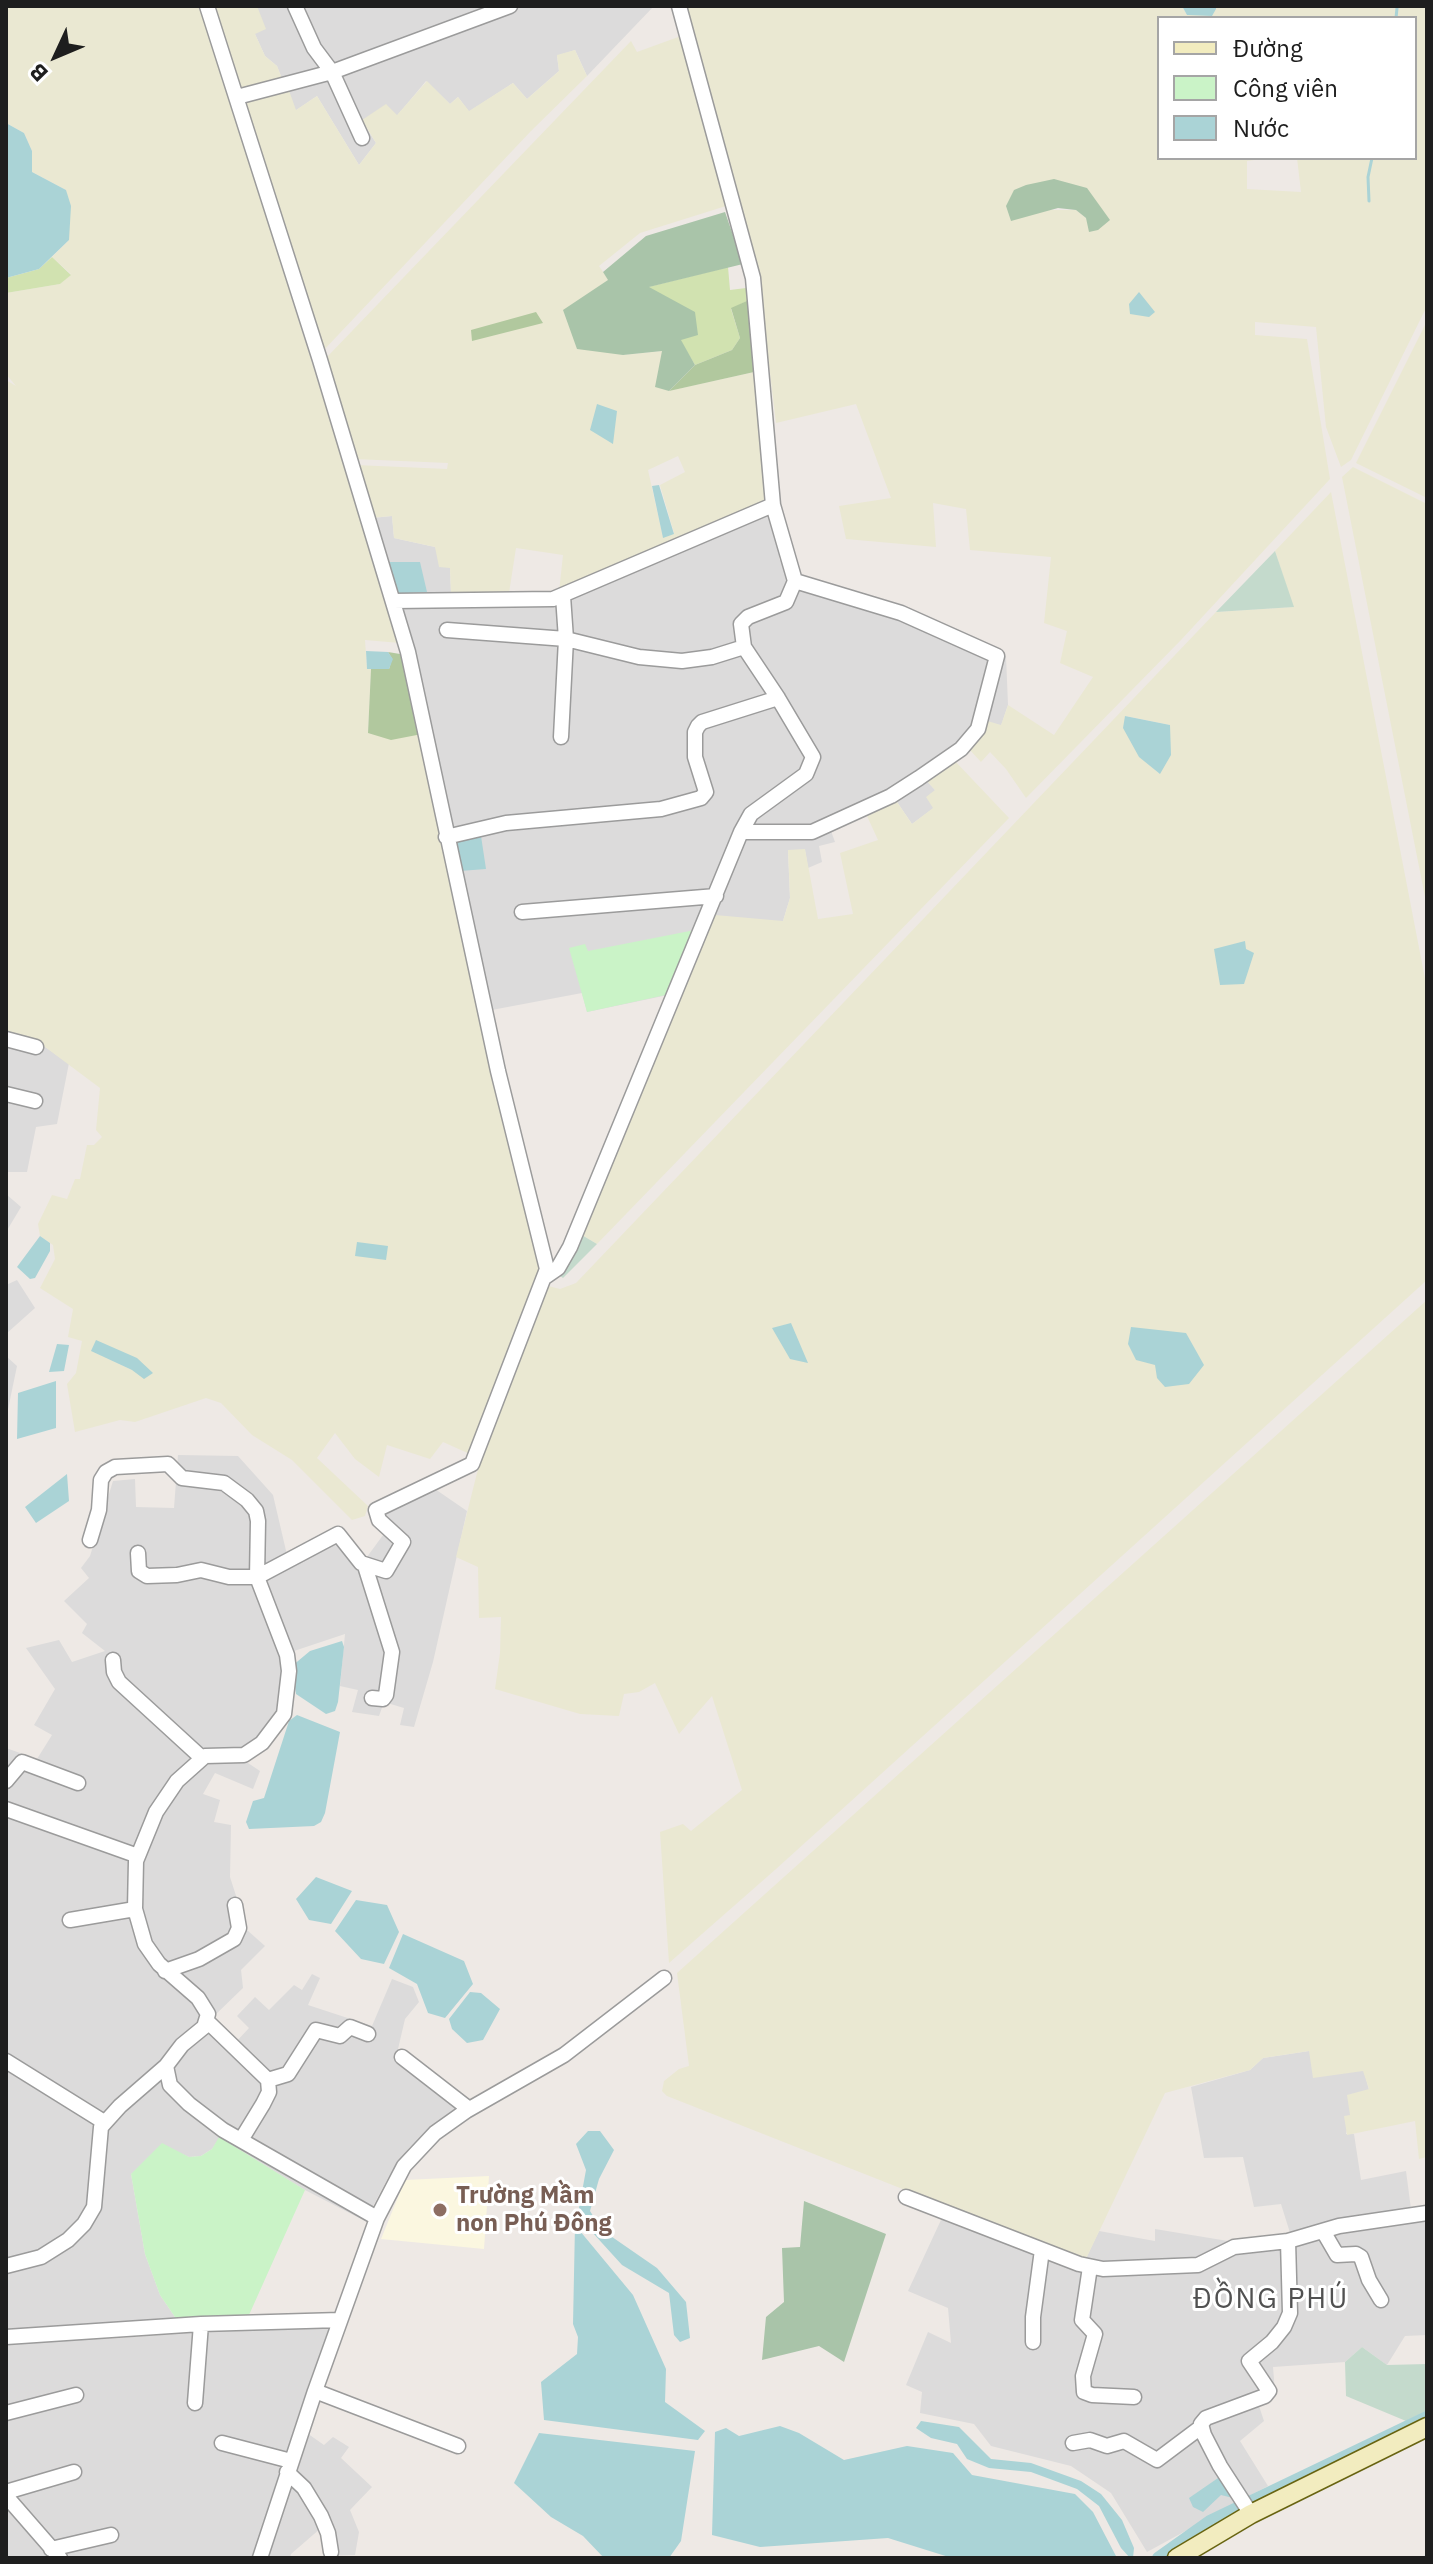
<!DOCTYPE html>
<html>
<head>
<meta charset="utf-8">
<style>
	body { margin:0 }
	#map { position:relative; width:1433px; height:2564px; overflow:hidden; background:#eee9e5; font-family:"IBM Plex Sans",sans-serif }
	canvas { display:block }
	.frame { position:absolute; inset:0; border:8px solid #1e1e1e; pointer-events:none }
	.legend { position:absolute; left:1157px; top:16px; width:260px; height:144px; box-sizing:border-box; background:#fff; border:2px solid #a5a5a5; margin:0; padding:10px 14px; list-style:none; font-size:24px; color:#1e1e1e }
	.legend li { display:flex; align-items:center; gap:16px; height:40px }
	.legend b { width:40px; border:2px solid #a5a5a5 }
	.north { position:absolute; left:16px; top:16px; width:80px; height:80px; -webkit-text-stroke:6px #fff; paint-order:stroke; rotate:226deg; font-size:22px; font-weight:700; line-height:32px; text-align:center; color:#1e1e1e }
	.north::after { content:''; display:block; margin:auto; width:28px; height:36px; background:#1e1e1e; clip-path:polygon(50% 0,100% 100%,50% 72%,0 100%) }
</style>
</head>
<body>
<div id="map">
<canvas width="1433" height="2564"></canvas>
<div class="frame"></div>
<ul class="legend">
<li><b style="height:10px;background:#f2ecbf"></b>Đường</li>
<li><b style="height:22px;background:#caf3c7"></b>Công viên</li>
<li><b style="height:22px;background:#aad3d6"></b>Nước</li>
</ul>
<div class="north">B</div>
</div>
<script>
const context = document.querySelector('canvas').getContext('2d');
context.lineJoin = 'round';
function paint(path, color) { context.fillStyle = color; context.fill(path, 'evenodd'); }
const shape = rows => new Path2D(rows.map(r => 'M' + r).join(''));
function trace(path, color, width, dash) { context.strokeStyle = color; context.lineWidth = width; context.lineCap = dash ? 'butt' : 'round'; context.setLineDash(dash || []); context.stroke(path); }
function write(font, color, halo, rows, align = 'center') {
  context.font = font + ' "IBM Plex Sans",sans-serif'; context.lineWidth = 6; context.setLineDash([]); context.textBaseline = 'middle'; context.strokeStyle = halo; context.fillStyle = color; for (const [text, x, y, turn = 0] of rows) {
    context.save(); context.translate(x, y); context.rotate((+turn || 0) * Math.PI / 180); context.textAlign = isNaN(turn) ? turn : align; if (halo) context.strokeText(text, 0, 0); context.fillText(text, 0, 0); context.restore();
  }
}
const residential = shape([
	[257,6,654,6,587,76,575,50,557,56,559,71,527,99,513,83,469,112,458,97,450,104,426,81,397,116,362,121,376,143,359,165,317,96,295,111,277,66,265,56,255,34],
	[779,499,779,559,798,575,1006,656,1008,705,1001,726,925,779,935,790,934,808,912,824,897,802,831,831,835,842,819,846,822,862,808,868,805,850,788,850,790,898,783,921,682,992,587,1012,582,993,481,1012,400,643,362,519,392,516,394,538,435,547,450,568,451,594,559,592],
	[6,1035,41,1044,69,1063,57,1124,36,1127,27,1172,6,1172],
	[6,1194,21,1207,6,1232],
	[17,1280,35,1308,6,1334,6,1285],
	[6,1356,17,1366,6,1419],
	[178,1455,238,1456,273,1495,287,1555,341,1530,364,1561,386,1531,373,1515,435,1489,467,1511,433,1662,414,1727,400,1725,404,1708,384,1702,379,1716,352,1712,358,1690,340,1686,345,1634,291,1652,293,1689,282,1730,263,1750,245,1761,260,1771,253,1789,215,1773,203,1794,220,1800,214,1822,231,1825,230,1877,247,1930,265,1946,241,1970,243,1988,213,2017,235,2043,249,2028,237,2016,255,1997,269,2010,294,1985,302,1990,312,1974,320,1978,308,2005,372,2026,392,1979,413,1987,419,2002,405,2019,398,2049,469,2102,409,2148,388,2178,365,2221,305,2190,220,2138,212,2149,201,2156,189,2157,175,2151,131,2174,145,2254,160,2295,177,2320,6,2329,6,1748,37,1759,52,1735,34,1725,55,1689,26,1648,59,1640,72,1662,105,1651,82,1633,87,1624,64,1601,89,1578,81,1568,90,1556,113,1481,135,1479,136,1507,174,1508],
	[1309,2051,1364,2071,1369,2090,1350,2115,1346,2134,1354,2134,1361,2180,1406,2171,1411,2209,1427,2207,1427,2335,1405,2336,1387,2365,1362,2347,1345,2362,1273,2367,1275,2392,1259,2406,1264,2421,1240,2441,1268,2486,1147,2552,1111,2493,1071,2466,991,2446,974,2424,920,2413,922,2392,906,2385,928,2332,951,2343,948,2308,908,2291,947,2207,1085,2260,1099,2231,1155,2241,1155,2229,1234,2242,1291,2236,1281,2204,1254,2207,1243,2157,1204,2158,1191,2087,1250,2070,1263,2058],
	[330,2326,306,2392,318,2398,304,2431,324,2445,333,2437,349,2447,341,2458,372,2487,350,2510,359,2532,355,2555,326,2556,321,2528,291,2554,290,2558,6,2558,6,2342,120,2338,237,2329]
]);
const education = shape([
	[489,2176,484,2249,381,2239,405,2180]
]);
const farmland = shape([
	[6,6,200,6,400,643,365,640,367,669,371,669,368,733,422,734,542,1265,472,1455,443,1442,430,1459,387,1445,379,1477,355,1459,335,1433,317,1458,368,1506,365,1516,352,1520,292,1460,252,1435,221,1403,206,1398,135,1422,120,1420,75,1432,67,1384,76,1373,82,1341,68,1337,73,1309,40,1288,55,1259,53,1245,40,1236,38,1224,52,1195,67,1199,75,1179,80,1179,87,1145,94,1145,102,1137,96,1130,100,1088,41,1044,6,1035,6,380,16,386,6,374,6,293,60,284,71,274,52,257,69,240,66,190,32,172,32,151,24,133,6,123],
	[96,1341,132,1370,92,1351],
	[220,6,257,6,266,29,255,34,265,56,277,66,283,81,240,94,212,9],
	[686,6,1182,6,1187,15,1216,9,1216,6,1427,6,1427,306,1351,460,1341,467,1326,427,1316,327,1255,322,1255,335,1307,339,1330,479,1181,640,1026,798,1006,769,990,752,981,762,969,749,984,720,1001,725,1008,705,1054,735,1093,677,1060,663,1067,631,1044,623,1051,557,970,550,966,509,933,503,936,547,846,539,839,506,891,498,856,404,776,423,759,281],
	[1159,18,1415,18,1415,158,1297,158,1301,192,1247,189,1247,161,1268,158,1159,158],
	[1087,188,1086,218,1076,210,1043,210],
	[681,36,726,206,640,233,599,266,608,279,622,355,662,351,668,391,754,372,769,498,678,542,559,592,563,555,516,548,509,593,451,594,450,568,439,567,435,547,394,538,392,516,370,518,355,465,447,469,448,463,354,459,327,357,631,41,637,52],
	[678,456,685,472,660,485,674,533,663,537,648,470],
	[575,50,587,76,531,131,322,352,243,99,287,85,296,110,317,96,359,165,376,143,362,120,386,104,397,115,427,81,450,104,458,97,469,111,513,83,527,99,559,71,557,55],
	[1427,321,1427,498,1356,463],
	[1353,467,1427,504,1427,907,1342,477],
	[1331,492,1427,989,1427,1280,776,1869,669,1963,660,1832,683,1824,691,1831,742,1790,712,1696,679,1734,655,1683,639,1692,624,1694,619,1716,580,1714,495,1689,500,1653,501,1617,479,1618,478,1567,456,1557,477,1473,548,1286,560,1289,576,1283,1216,612,1293,607,1275,551],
	[1125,716,1170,725,1160,774,1139,756],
	[954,760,1009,818,597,1244,580,1234,715,915,783,921,790,898,788,850,805,849,818,919,853,914,840,853,878,840,867,816,897,802,912,824,933,808,926,797,935,790,925,779],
	[1427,1300,1427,2157,1419,2159,1415,2121,1347,2135,1344,2116,1350,2115,1347,2095,1369,2089,1363,2071,1313,2078,1309,2051,1263,2058,1250,2070,1165,2093,1085,2261,667,2096,662,2091,664,2081,679,2069,689,2066,677,1973]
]);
const grass = shape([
	[52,257,71,275,60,284,6,293,6,278,39,269],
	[728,267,730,290,746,288,749,300,731,309,740,338,732,350,695,365,648,287]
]);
const forest = shape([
	[749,300,754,372,669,391,695,365,732,350,740,338,731,308],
	[536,312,543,323,472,341,471,330],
	[388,652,406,655,422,734,391,740,368,733,371,669,389,669,392,659]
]);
const wetland = shape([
	[1275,551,1294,607,1216,612],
	[580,1234,597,1244,563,1278,560,1276],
	[1362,2347,1387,2365,1427,2364,1427,2411,1406,2421,1346,2396,1345,2362]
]);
const cemetery = shape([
	[1054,179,1087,188,1110,220,1098,230,1089,232,1086,218,1076,210,1058,208,1011,221,1006,206,1014,190,1026,185],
	[725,212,743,264,649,287,695,312,698,335,681,340,695,365,669,391,655,387,662,351,623,355,577,349,563,310,608,280,603,272,646,236],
	[804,2201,886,2234,844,2362,819,2346,762,2360,766,2317,784,2302,782,2248,800,2247]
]);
const park = shape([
	[695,930,670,994,587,1012,569,948,585,944,588,951],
	[219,2137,305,2190,249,2315,177,2320,160,2295,145,2254,131,2174,162,2143,189,2157,201,2156,212,2149]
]);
const water = shape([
	[1182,6,1216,6,1216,9,1212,16,1187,15],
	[6,123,24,133,32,151,32,172,66,190,71,206,69,240,39,269,6,278],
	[1139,292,1155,312,1149,317,1130,314,1129,304],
	[597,404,617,411,613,444,590,430],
	[659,485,674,534,663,538,652,486],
	[386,562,420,562,427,592,393,594],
	[366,651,388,652,393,659,389,669,367,669],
	[1125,716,1170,725,1171,755,1160,774,1139,757,1123,728],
	[481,836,486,869,460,871,455,840],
	[1245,941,1246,949,1254,953,1244,984,1220,985,1214,949],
	[40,1236,50,1243,50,1251,35,1278,30,1279,17,1267],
	[357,1242,388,1246,386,1260,355,1256],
	[791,1323,808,1363,790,1359,772,1328],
	[1131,1327,1186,1333,1204,1365,1189,1384,1165,1387,1157,1378,1155,1365,1136,1360,1128,1344],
	[96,1340,137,1358,153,1373,144,1379,132,1370,91,1351],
	[57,1344,69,1345,64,1371,49,1372],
	[56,1381,56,1428,17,1439,18,1393],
	[67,1474,69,1501,36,1523,25,1507],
	[342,1641,344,1647,338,1702,335,1711,326,1714,296,1694,292,1666,310,1651],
	[297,1715,340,1732,325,1813,321,1822,314,1826,249,1829,246,1822,253,1801,264,1798,289,1721],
	[316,1877,352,1891,331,1924,309,1920,296,1899],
	[356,1900,387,1905,399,1932,384,1964,361,1959,335,1931],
	[403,1934,464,1961,473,1984,445,2018,428,2013,417,1984,389,1968],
	[470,1992,481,1993,500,2009,483,2040,467,2043,452,2029,449,2019],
	[588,2131,600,2131,614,2150,599,2179,590,2211,602,2230,657,2268,686,2302,690,2338,680,2342,674,2335,669,2293,622,2265,592,2232,579,2208,586,2170,576,2144],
	[575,2225,633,2295,666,2369,665,2402,705,2431,698,2440,544,2420,541,2382,577,2354,578,2337,573,2324],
	[921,2421,959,2427,991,2459,1031,2463,1081,2481,1101,2494,1122,2520,1134,2548,1133,2558,1130,2558,1121,2548,1099,2506,1077,2489,1031,2472,989,2468,967,2459,957,2444,931,2438,916,2428],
	[780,2426,799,2433,844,2460,907,2446,953,2453,972,2475,1075,2494,1093,2512,1117,2558,952,2558,888,2538,760,2547,712,2535,715,2432,726,2428,739,2436],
	[539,2433,695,2451,681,2541,669,2558,604,2558,583,2536,551,2517,514,2483],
	[1221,2476,1233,2498,1221,2495,1203,2512,1193,2507,1189,2498]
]);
const stream = shape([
	[1396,18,1397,8],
	[1369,201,1368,177,1372,158],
	[1421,2558,1427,2557]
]);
const canal = shape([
	[1158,2558,1210,2521,1427,2417]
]);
const minor = shape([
	[295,6,314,48,332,72,362,138],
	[237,97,332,72,510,6],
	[563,596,566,639,639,657,682,661,712,657,744,647],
	[393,601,553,599,773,505],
	[447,630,566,639,561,737],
	[741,832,812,832,891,796,919,778,961,749,978,729,997,656,901,613,795,581],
	[446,837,506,823,661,809,701,798,706,792,695,757,695,732,698,726,702,722,778,698],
	[522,912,716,896],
	[6,1039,36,1047],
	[6,1094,35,1101],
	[545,1277,558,1268,570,1247,741,832,751,814,806,774,813,757,778,698,744,647,741,624,748,617,786,602,795,581,773,505,753,278,679,6],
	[90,1540,99,1510,101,1480,106,1472,115,1467,168,1464,182,1478,224,1483,247,1500,256,1511,258,1521,257,1577,287,1655,289,1671,284,1714,262,1743,244,1755,205,1756,177,1781,156,1812,136,1861,135,1909,145,1944,159,1964,198,1998,208,2014,204,2027,182,2045,166,2066,170,2085,189,2104,223,2130,377,2218],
	[138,1553,139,1571,147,1576,177,1575,201,1570,229,1577,257,1577,338,1534,361,1563,386,1571,403,1542,379,1520,376,1510,472,1464,547,1269,498,1071,408,652,320,360,207,6],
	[365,1566,392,1652,386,1695,383,1699,372,1698],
	[113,1660,114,1672,119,1682,202,1758],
	[6,1781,22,1762,78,1783],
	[6,1809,138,1856],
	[70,1920,135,1909],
	[165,1971,199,1959,234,1939,239,1928,235,1905],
	[207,2021,268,2080,269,2092,263,2104,241,2140],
	[402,2057,469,2109],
	[6,2061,104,2122],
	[268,2080,288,2074,316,2030,340,2036,350,2027,368,2034],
	[906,2197,1079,2264,1103,2269,1198,2265,1234,2247,1288,2241,1339,2226,1427,2213],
	[1323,2231,1337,2255,1356,2254,1361,2257,1369,2280,1381,2300],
	[6,2266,41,2257,68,2240,84,2224,94,2207,101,2127,120,2106,166,2066],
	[1090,2267,1082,2320,1095,2334,1083,2376,1084,2392,1092,2395,1134,2397],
	[6,2337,201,2324,340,2320],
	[1033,2342,1033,2317,1042,2250],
	[315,2391,458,2446],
	[195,2403,201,2324],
	[6,2413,76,2395],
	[222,2443,291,2461],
	[1073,2443,1090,2440,1107,2446,1124,2441,1157,2460,1201,2427],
	[287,2472,304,2488,321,2516,328,2533,331,2552],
	[6,2492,74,2472],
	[6,2496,60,2558],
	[1251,2514,1220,2466,1204,2435,1201,2424,1206,2418,1265,2396,1269,2391,1249,2361,1272,2342,1284,2327,1290,2313,1288,2241],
	[51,2549,111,2535],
	[260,2558,315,2391,377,2218,404,2166,435,2133,466,2111,564,2055,664,1978]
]);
const secondary = shape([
	[1177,2558,1251,2514,1427,2427]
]);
const markers = [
	[440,2210,8,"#8d6e63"]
];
const educationNames = [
	["Trường Mầm",456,2196],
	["non Phú Đông",456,2224]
];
const quarterNames = [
	["ĐỒNG PHÚ",1271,2300]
];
paint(residential, '#dcdbdb');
paint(education, '#fbf7e0');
paint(farmland, '#eae8d2');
paint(grass, '#d1e2b0');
paint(forest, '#b1c89e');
paint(wetland, '#c4dacc');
paint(cemetery, '#a9c4a9');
paint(park, '#caf3c7');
paint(water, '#aad3d6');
trace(stream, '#aad3d6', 3);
trace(canal, '#aad3d6', 12);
trace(minor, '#9b9b9b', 17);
trace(secondary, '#686411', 21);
trace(minor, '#fff', 14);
trace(secondary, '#f2ecbf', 18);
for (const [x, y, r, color] of markers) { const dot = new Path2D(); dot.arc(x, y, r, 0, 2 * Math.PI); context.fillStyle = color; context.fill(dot); trace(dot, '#fff', 3); }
write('bold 24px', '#785e54', '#fff', educationNames, 'left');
context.letterSpacing = '2px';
write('28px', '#515151', '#fff', quarterNames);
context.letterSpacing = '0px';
</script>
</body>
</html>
